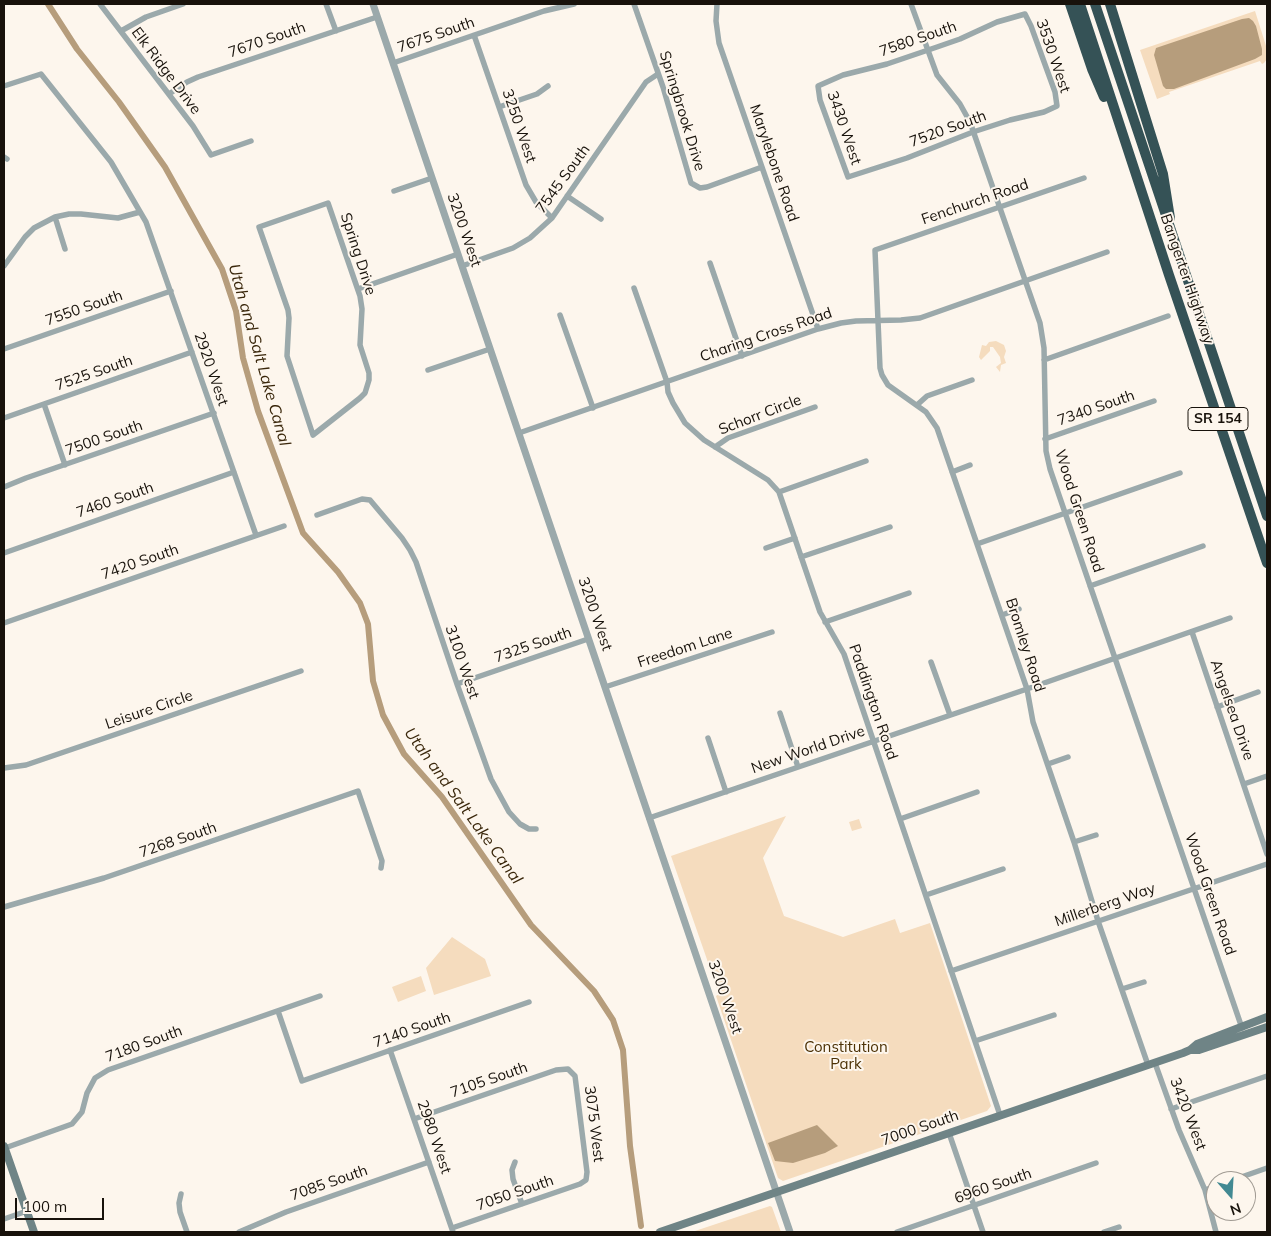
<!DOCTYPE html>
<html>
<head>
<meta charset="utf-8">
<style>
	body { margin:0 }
	#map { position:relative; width:1271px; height:1236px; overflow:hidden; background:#fdf6ed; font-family:Mulish,sans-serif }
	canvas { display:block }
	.frame { position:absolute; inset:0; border:5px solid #18120b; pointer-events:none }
	.north { position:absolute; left:1206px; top:1171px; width:50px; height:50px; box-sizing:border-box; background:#fdf6ed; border:1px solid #a19b93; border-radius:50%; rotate:161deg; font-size:14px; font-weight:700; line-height:20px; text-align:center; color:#18120b }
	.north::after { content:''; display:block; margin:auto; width:18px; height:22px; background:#428992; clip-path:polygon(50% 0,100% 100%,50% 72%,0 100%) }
	.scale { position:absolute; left:15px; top:1198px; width:89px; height:22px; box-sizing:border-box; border:2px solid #18120b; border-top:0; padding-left:6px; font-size:15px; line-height:18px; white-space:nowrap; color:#18120b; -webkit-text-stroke:4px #fdf6ed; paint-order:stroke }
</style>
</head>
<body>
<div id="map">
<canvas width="1271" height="1236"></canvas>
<div class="frame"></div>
<div class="north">N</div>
<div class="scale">100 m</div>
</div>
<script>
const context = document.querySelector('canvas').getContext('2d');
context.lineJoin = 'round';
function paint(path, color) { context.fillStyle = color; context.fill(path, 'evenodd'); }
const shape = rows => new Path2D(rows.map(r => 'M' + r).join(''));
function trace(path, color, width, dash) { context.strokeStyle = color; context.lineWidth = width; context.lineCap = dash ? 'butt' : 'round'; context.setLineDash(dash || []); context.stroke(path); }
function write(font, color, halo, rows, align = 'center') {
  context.font = font + ' Mulish,sans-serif'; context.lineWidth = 4; context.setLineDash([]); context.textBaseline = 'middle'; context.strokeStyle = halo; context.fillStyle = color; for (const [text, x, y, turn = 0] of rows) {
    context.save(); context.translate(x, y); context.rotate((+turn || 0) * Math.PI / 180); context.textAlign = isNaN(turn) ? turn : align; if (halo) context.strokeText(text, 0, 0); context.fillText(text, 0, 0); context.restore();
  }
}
const green = shape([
	[1255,11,1267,49,1267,59,1264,63,1262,64,1260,61,1169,92,1170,94,1157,99,1140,50],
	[996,341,1004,345,1006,351,1004,357,1006,363,1001,365,1000,372,996,367,1001,363,1000,357,993,347,990,347,990,351,981,360,979,357,982,345,986,346,989,342],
	[786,816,763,858,784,916,843,937,895,919,900,933,930,923,991,1106,987,1111,783,1181,778,1178,716,996,719,994,671,856],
	[859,819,862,828,852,831,849,822],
	[452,937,485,959,491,976,434,995,426,968],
	[421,976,426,991,398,1002,392,987],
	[770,1206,772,1207,781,1232,692,1232]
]);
const water = shape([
	[1249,18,1253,21,1256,26,1262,49,1262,55,1255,59,1174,89,1166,89,1163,86,1154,55,1156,48,1242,19],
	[817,1125,838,1146,825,1153,793,1163,775,1161,768,1143]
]);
const canal = shape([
	[48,4,77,49,119,102,165,167,222,269,236,311,243,358,258,411,289,495,303,533,338,572,360,603,368,624,373,681,383,715,404,754,442,797,531,925,594,991,613,1020,623,1050,630,1146,641,1226]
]);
const minor = shape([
	[100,4,193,126,211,155,251,141],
	[326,4,336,31],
	[634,4,663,87,691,183,700,188,707,187,762,167],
	[717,4,716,21,719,43,818,329],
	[911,4,937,75,960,104,970,122,1040,323,1044,348,1046,451,1050,469,1242,1028],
	[1025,14,1031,26,1055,92,1057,106,1044,112,1010,120,973,132,907,158,848,177,820,100,818,86,843,75,887,64,937,47,960,39,997,22,1025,14],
	[121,31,146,17,183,4],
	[474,35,526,185,536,202,552,218],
	[393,63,544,11,574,4],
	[4,86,41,74,111,162,146,222,256,535],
	[169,94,187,82,198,77,377,17],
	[499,107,537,94,548,86],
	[4,157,7,159],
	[1084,178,875,250,880,368,882,375,888,385,926,412,937,428,1027,689,1033,722,1074,842,1098,921,1148,1065],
	[394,191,432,178],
	[567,196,601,219],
	[328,203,360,296,362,309,360,345,369,373,369,380,365,393,360,398,313,435,287,356,289,318,288,310,259,227,328,203],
	[55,217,65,249],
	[710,263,742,356],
	[4,266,25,237,34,228,55,217,69,214,81,214,118,218,140,212],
	[462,266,513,248,530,238,552,218,646,82,658,74],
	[634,288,667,382,668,392,673,403,685,423,704,440,768,480,779,492,820,612,844,654,1000,1115],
	[358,289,458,254],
	[560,315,593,408],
	[4,349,171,291],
	[1044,360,1168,316],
	[428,370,490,349],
	[44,404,65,465],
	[917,405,927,396,972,380],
	[4,418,192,352],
	[519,433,818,329,841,323,856,321,901,320,920,318,1107,252],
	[1045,439,1154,401],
	[715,447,728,438,815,407],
	[952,472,970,465],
	[4,487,26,478,214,413],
	[779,492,866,461],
	[317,515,362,499,370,500,402,538,410,550,416,562,457,684,491,779,509,812,520,824,529,829,536,829],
	[977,544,1180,473],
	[766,548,795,538],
	[4,553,234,472],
	[801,557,890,527],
	[1090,586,1203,546],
	[1002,615,1019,609],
	[825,622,909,593],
	[4,623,284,526],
	[1192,632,1267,854],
	[931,662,950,715],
	[457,684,588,639],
	[605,687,772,632],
	[1217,707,1258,692],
	[780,713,798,767],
	[708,738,726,792],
	[1048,764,1068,757],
	[4,768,26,765,301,671],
	[1244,784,1267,776],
	[649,818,1027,689,1230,618],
	[900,819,977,792],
	[1074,842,1096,835],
	[926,895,1003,869],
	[4,907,104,878,358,791,382,861,381,868],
	[951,971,1267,864],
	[1122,989,1144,982],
	[278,1011,302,1081,529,1002],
	[975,1041,1054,1015],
	[390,1050,453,1232],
	[1155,1063,1179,1130,1205,1190,1216,1232],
	[1171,1109,1267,1076],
	[414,1119,556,1070,568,1069,575,1076,587,1172,586,1180,580,1184,452,1228],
	[949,1133,983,1232],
	[5,1148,72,1124,82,1112,87,1093,95,1078,108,1070,320,996],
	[515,1162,512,1170,513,1179,522,1204],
	[1230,1181,1267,1168],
	[1205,1190,1216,1186],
	[181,1194,179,1203,180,1212,187,1232],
	[4,1219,27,1211],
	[239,1232,286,1212,429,1162],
	[897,1232,1096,1163],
	[1104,1232,1119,1227]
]);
const tertiary = shape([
	[373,4,790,1232]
]);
const secondary = shape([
	[1190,1050,1199,1050,1267,1027],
	[4,1146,34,1232],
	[660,1232,1183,1053,1190,1050,1197,1044,1267,1017]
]);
const motorway = shape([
	[1070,4,1092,69,1104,97],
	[1080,4,1169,275,1267,563],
	[1095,4,1267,516],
	[1110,4,1163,174,1170,218]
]);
const shields = [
	[1218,419,60]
];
const shieldNames = [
	["SR 154",1218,419]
];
const streetNames = [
	["7675 South",436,35,-19],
	["7580 South",918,39,-19],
	["7670 South",267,40,-19],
	["3530 West",1053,56,71],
	["Elk Ridge Drive",166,71,53],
	["Springbrook Drive",682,111,73],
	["3250 West",519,126,71],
	["3430 West",844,128,71],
	["7520 South",948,129,-20],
	["Marylebone Road",774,163,71],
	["7545 South",563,179,-54],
	["Fenchurch Road",975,202,-19],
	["3200 West",464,230,71],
	["Spring Drive",358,254,72],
	["Bangerter Highway",1187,279,71],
	["7550 South",84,308,-19],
	["Charing Cross Road",766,335,-19],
	["2920 West",211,369,71],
	["7525 South",94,373,-19],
	["7340 South",1096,408,-19],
	["Schorr Circle",760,415,-21],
	["7500 South",104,438,-19],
	["7460 South",115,500,-19],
	["Wood Green Road",1079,511,72],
	["7420 South",140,562,-19],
	["3200 West",595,614,71],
	["7325 South",533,645,-19],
	["Bromley Road",1025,645,72],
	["Freedom Lane",685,648,-18],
	["3100 West",462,662,71],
	["Paddington Road",873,702,71],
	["Leisure Circle",149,710,-19],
	["Angelsea Drive",1232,710,71],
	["New World Drive",808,750,-19],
	["7268 South",178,840,-19],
	["Wood Green Road",1210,894,71],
	["Millerberg Way",1105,905,-19],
	["3200 West",725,997,71],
	["7140 South",412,1030,-19],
	["7180 South",144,1044,-20],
	["7105 South",489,1080,-19],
	["3420 West",1188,1114,69],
	["3075 West",594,1124,83],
	["7000 South",920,1128,-19],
	["2980 West",434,1137,71],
	["7085 South",329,1183,-19],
	["6960 South",993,1186,-19],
	["7050 South",515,1193,-19]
];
const parkNames = [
	["Constitution",846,1047],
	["Park",846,1064]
];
const waterNames = [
	["Utah and Salt Lake Canal",259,355,74],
	["Utah and Salt Lake Canal",463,806,54]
];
paint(green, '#f5dcbe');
paint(water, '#b69d7c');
trace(canal, '#b69d7c', 6);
trace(minor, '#9ba9ab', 5.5);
trace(tertiary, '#9ba9ab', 7);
trace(secondary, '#6f8486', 8);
trace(motorway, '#355256', 10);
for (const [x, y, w] of shields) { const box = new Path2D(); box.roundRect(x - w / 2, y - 11.5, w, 23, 4); context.fillStyle = '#fdf6ed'; context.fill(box); trace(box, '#18120b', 1); }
write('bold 14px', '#18120b', null, shieldNames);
write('15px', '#18120b', '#fdf6ed', streetNames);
write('15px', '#4c3105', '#fdf6ed', parkNames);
write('italic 16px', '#3a270b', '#fdf6ed', waterNames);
</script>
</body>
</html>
